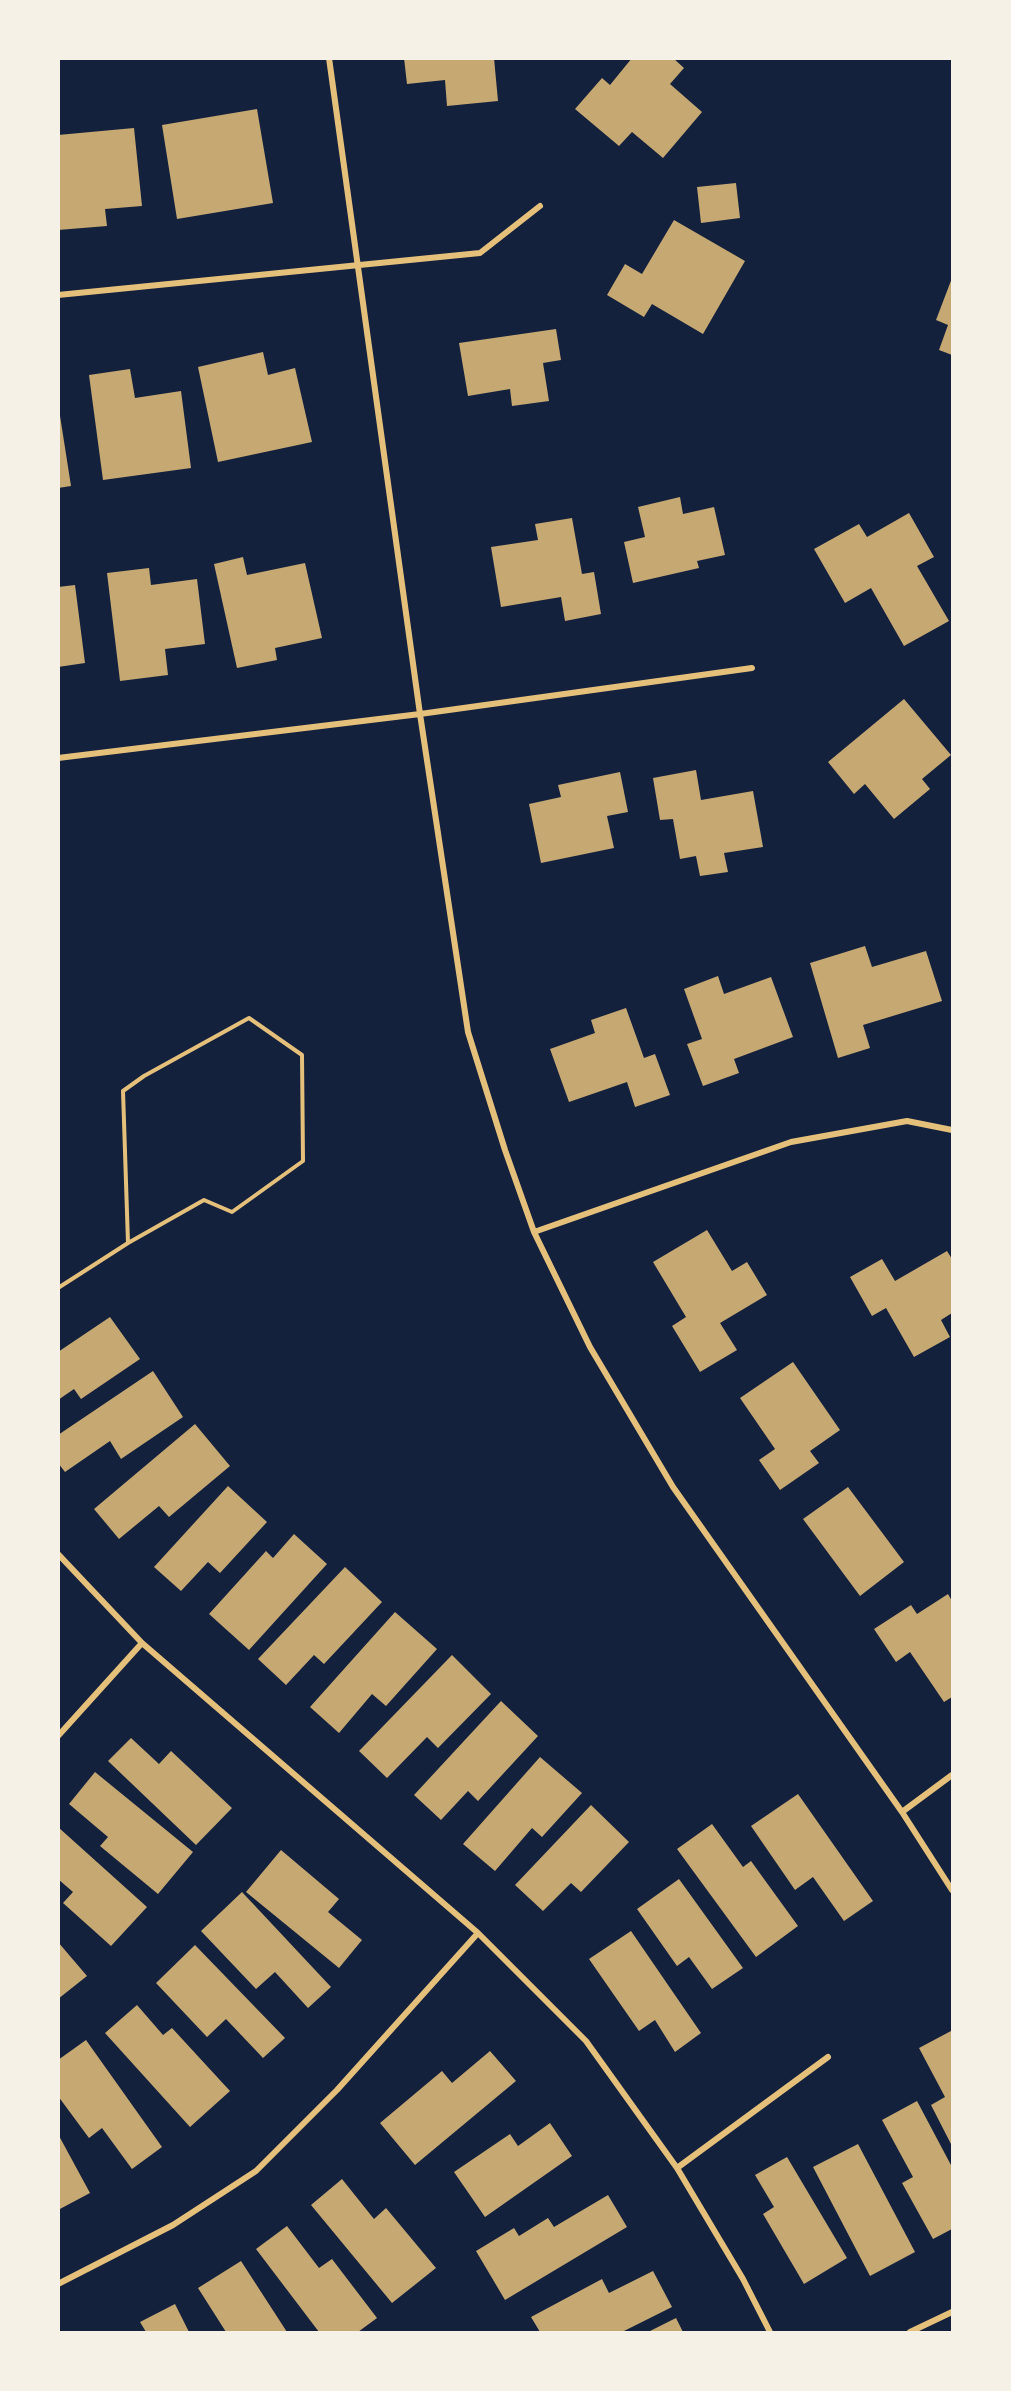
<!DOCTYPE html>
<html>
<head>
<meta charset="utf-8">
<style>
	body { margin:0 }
	#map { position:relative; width:1011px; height:2391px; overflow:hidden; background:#14213d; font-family:"DejaVu Sans",sans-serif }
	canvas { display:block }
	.frame { position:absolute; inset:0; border:60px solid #f6f1e7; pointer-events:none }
</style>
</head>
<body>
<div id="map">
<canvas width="1011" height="2391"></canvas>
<div class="frame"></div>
</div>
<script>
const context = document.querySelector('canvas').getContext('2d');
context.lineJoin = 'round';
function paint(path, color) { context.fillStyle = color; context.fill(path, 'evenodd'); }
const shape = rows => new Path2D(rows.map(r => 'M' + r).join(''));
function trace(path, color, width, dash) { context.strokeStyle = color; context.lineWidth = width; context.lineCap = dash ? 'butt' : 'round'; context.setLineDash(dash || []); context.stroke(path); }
const building = shape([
	[404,58,494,58,498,101,447,106,445,80,407,84],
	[632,58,673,58,684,68,670,84,702,112,663,158,632,132,619,146,575,109,602,78,610,85],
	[257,109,273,203,177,219,162,125],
	[134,128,142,206,105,209,107,226,58,230,58,135],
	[736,183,740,218,701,223,697,187],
	[674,220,745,261,703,334,652,304,644,317,607,295,625,264,642,274],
	[952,278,952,355,939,350,948,325,936,320],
	[556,329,561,360,543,363,549,401,512,406,510,389,468,396,459,343],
	[263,352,268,375,295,368,312,442,218,462,198,367],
	[130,369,135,398,181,391,191,468,103,480,89,375],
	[58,403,71,486,58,488],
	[680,497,683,514,714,507,725,555,697,561,699,568,633,583,624,542,645,537,638,507],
	[909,513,934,557,917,566,949,621,904,646,871,588,845,603,814,549,859,524,867,537],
	[572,518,582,574,594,572,601,614,565,621,561,597,501,607,491,547,538,540,535,524],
	[243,557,247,575,305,563,322,638,275,648,277,660,237,668,214,564],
	[149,568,151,585,197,579,205,644,165,649,168,675,120,681,107,573],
	[75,585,85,663,58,667,58,587],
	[904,699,951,755,922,779,930,789,894,819,865,784,854,794,828,762],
	[696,770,701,800,753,791,763,847,724,853,728,872,700,876,696,856,680,859,673,819,660,820,653,778],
	[620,772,628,812,607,816,614,848,541,863,529,804,561,797,558,785],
	[865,946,872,967,926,951,942,1001,863,1025,870,1048,838,1058,810,963],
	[718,976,724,994,771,977,793,1037,734,1059,739,1073,703,1086,687,1044,702,1039,684,989],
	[626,1008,644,1058,655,1054,670,1095,635,1107,627,1082,569,1102,550,1049,595,1033,591,1020],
	[707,1230,732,1271,747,1262,767,1295,720,1323,737,1350,700,1372,672,1326,686,1317,653,1262],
	[947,1251,952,1259,952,1313,941,1320,950,1337,914,1357,886,1308,872,1316,850,1277,882,1259,895,1281],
	[110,1317,140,1359,81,1399,74,1389,58,1400,58,1352],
	[793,1362,840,1430,810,1451,819,1463,780,1490,759,1460,775,1449,740,1398],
	[153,1371,183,1417,121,1459,110,1441,65,1472,58,1463,58,1435],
	[195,1424,230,1466,169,1517,159,1506,119,1539,94,1509],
	[228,1486,267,1522,220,1573,208,1562,181,1591,154,1567],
	[848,1487,904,1562,860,1596,803,1519],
	[294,1534,327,1564,249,1650,209,1614,266,1551,273,1558],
	[345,1567,382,1602,324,1664,314,1655,286,1685,258,1659],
	[948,1594,952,1601,952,1697,944,1702,910,1652,896,1662,874,1629,911,1605,917,1614],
	[395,1612,437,1649,386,1706,372,1694,339,1733,310,1707],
	[452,1655,491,1694,438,1748,427,1737,387,1778,359,1751],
	[501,1701,538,1736,478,1801,468,1791,441,1820,414,1795],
	[131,1738,159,1764,171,1751,232,1808,196,1845,108,1761],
	[540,1757,582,1793,542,1837,532,1828,495,1871,463,1844],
	[95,1772,193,1852,158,1894,100,1846,108,1837,69,1804],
	[798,1794,873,1901,844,1921,813,1877,795,1890,751,1826],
	[591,1805,629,1842,581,1892,571,1883,543,1911,515,1885],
	[712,1824,743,1867,751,1861,798,1926,756,1957,677,1849],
	[58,1827,147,1907,111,1946,63,1903,73,1892,58,1879],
	[281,1850,339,1899,328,1912,362,1940,339,1968,246,1892],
	[679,1879,743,1968,712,1989,689,1957,677,1966,637,1909],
	[242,1892,331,1987,308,2008,275,1972,256,1989,201,1931],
	[631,1931,701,2033,675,2052,655,2020,639,2031,589,1959],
	[58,1942,87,1976,58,1999],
	[195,1945,285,2038,263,2058,226,2019,207,2037,156,1983],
	[137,2005,163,2035,172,2028,230,2091,190,2127,105,2033],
	[951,2031,952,2033,952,2146,931,2105,945,2097,919,2048],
	[86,2040,162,2147,132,2169,102,2128,89,2138,58,2096,58,2060],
	[490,2051,516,2081,415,2165,380,2123,442,2071,452,2083],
	[917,2101,952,2167,952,2229,933,2239,902,2183,913,2177,882,2120],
	[550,2123,572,2156,485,2217,454,2172,510,2134,518,2146],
	[58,2134,90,2193,58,2210],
	[858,2144,915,2252,870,2276,813,2167],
	[787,2157,847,2258,804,2284,763,2214,774,2207,755,2175],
	[342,2179,374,2219,386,2208,436,2268,392,2303,311,2205],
	[608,2195,627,2227,505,2300,476,2251,514,2228,519,2236,548,2218,554,2227],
	[287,2226,319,2268,332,2259,377,2318,358,2332,319,2332,256,2249],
	[241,2261,287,2332,226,2332,198,2288],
	[653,2271,672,2307,622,2332,540,2332,531,2317,602,2279,609,2293],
	[175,2304,189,2332,146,2332,140,2322],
	[676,2318,683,2332,648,2332]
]);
const path = shape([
	[58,1288,128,1243,204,1200,232,1212,303,1161,302,1055,249,1018,144,1076,123,1091,128,1243]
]);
const minor = shape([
	[329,58,420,714,468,1032,505,1150,534,1232,590,1347,673,1487,902,1812,952,1890],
	[58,295,480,253,540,206],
	[58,758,420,714,752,668],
	[534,1232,791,1142,907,1121,952,1130],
	[58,1554,142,1643,478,1933,586,2041,677,2168,743,2279,770,2332],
	[58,1736,142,1643],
	[902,1812,952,1775],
	[677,2168,828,2057],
	[58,2284,173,2225,256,2171,337,2090,478,1933],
	[910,2332,952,2312]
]);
paint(building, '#c6a872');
trace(path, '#e5c07b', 4);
trace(minor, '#e5c07b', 6);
</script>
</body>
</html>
